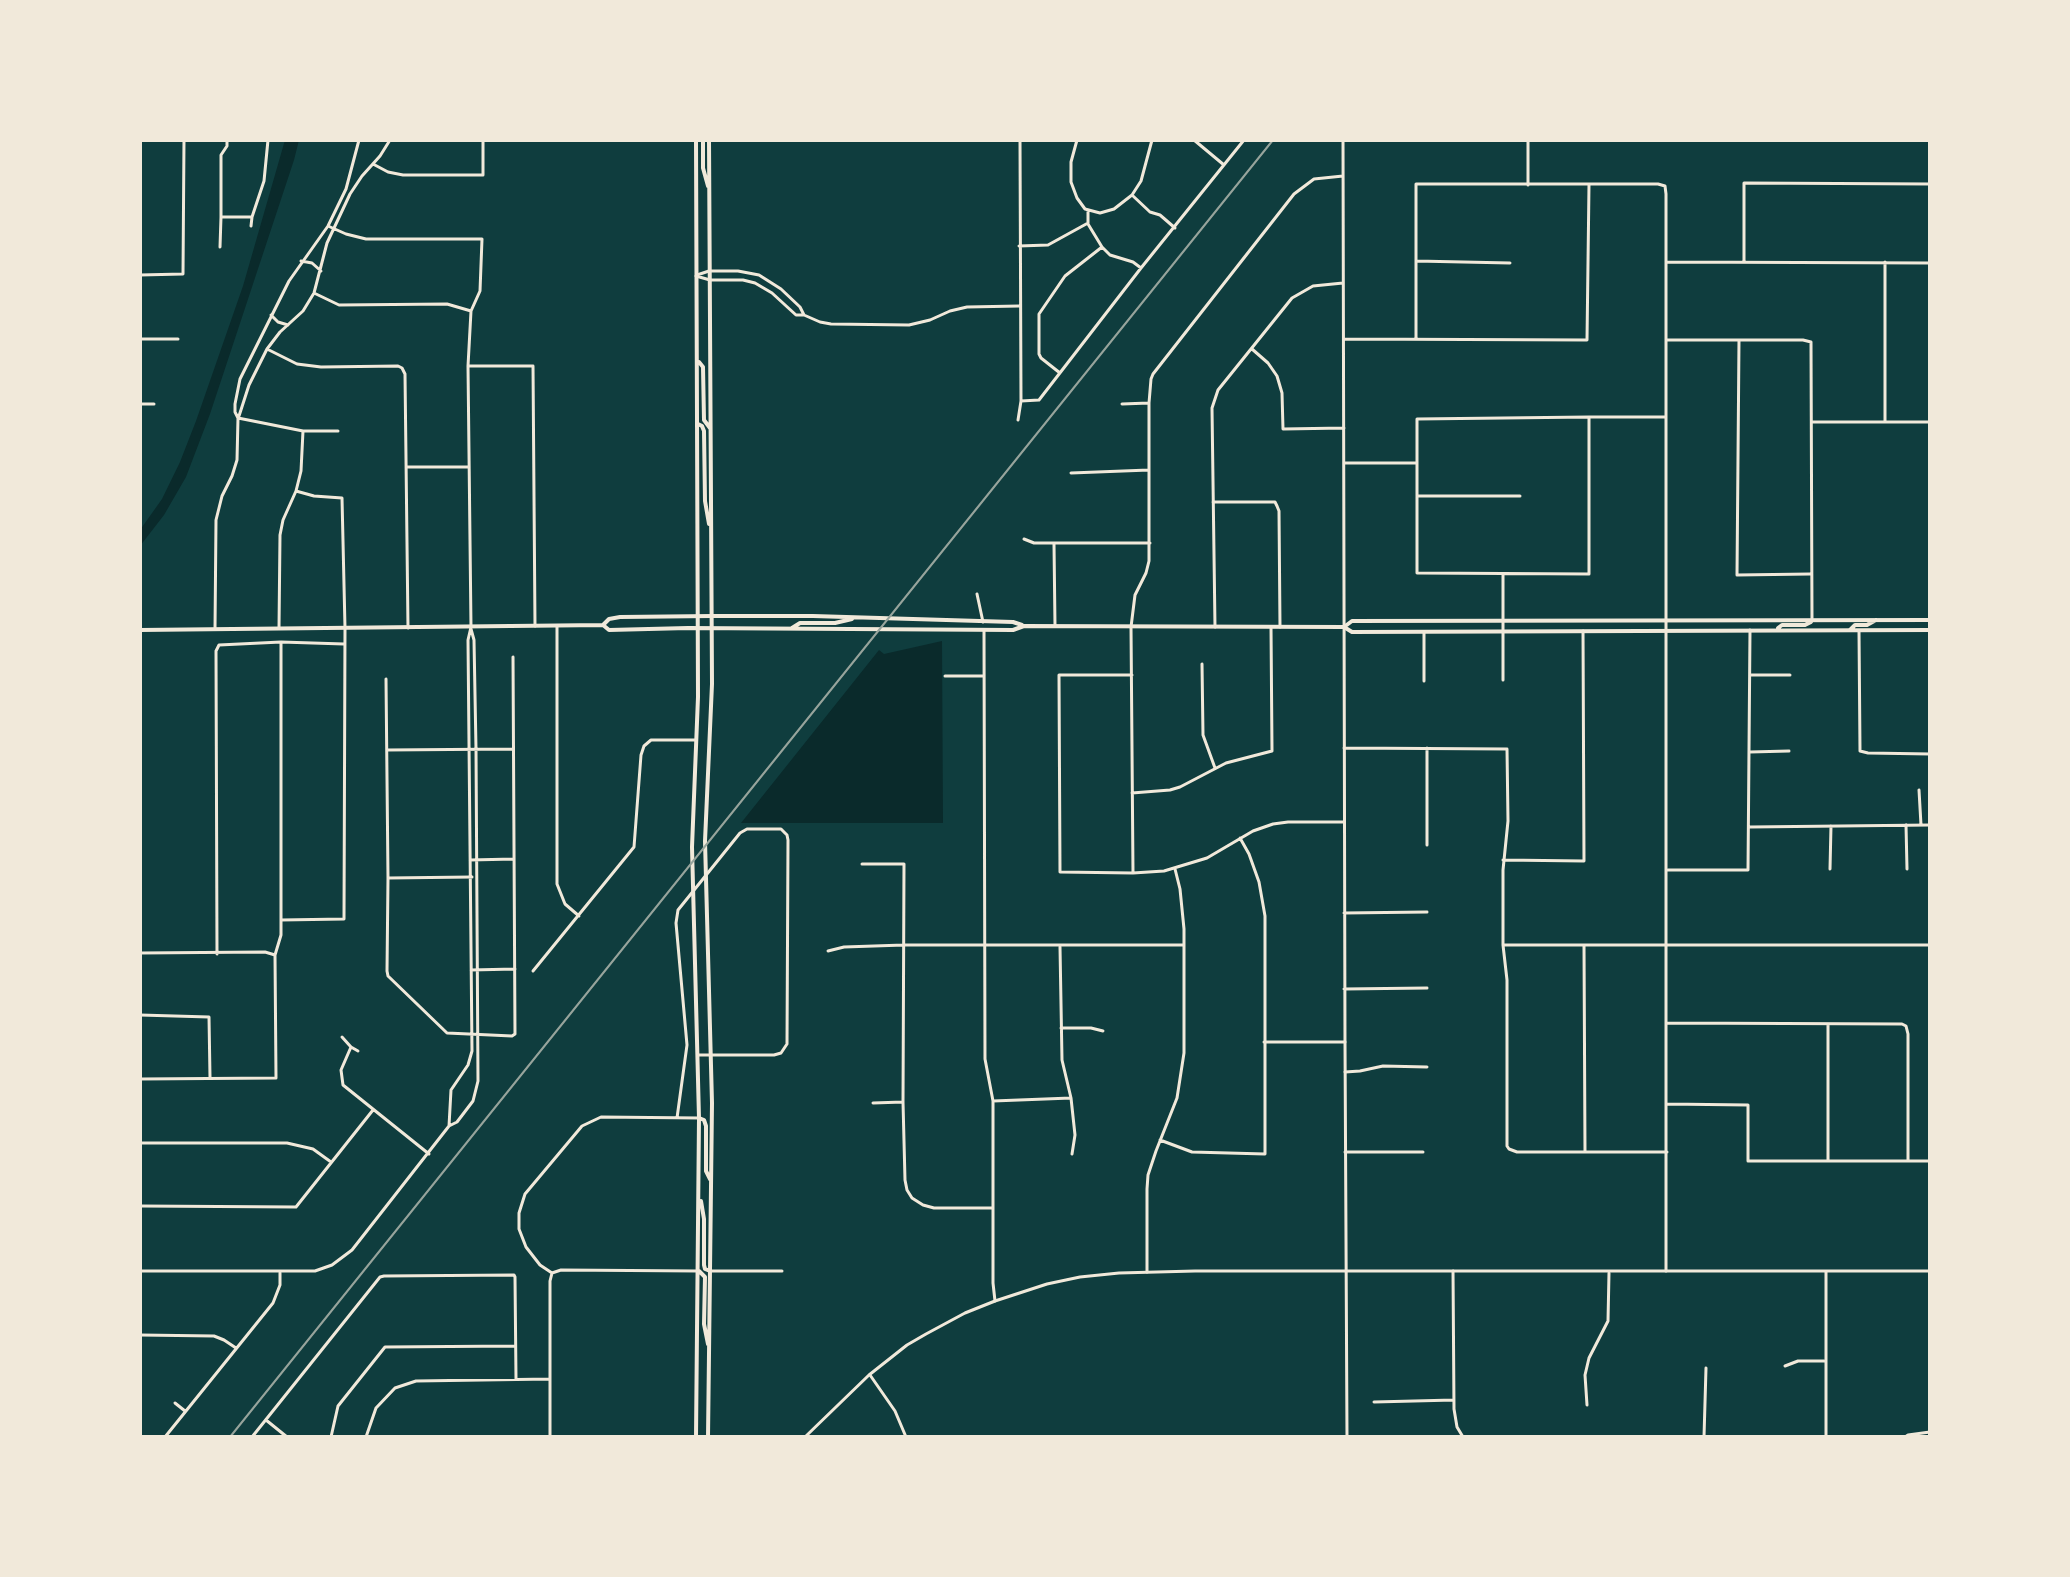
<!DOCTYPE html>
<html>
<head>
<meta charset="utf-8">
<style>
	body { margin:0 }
	#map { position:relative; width:2070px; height:1577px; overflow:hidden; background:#0f3d3e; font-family:"PT Sans",sans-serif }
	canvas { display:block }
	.frame { position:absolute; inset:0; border:142px solid #f1e9da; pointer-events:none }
</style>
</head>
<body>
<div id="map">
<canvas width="2070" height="1577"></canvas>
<div class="frame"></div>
</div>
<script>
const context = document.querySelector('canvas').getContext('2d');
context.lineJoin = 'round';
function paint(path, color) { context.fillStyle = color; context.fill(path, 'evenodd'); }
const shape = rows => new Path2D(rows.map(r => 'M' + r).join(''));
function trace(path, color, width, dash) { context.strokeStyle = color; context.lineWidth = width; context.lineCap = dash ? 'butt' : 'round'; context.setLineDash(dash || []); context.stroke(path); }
const water = shape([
	[285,140,299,140,294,160,210,414,186,477,164,515,140,546,140,530,162,499,180,462,196,421,243,286],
	[942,641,943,823,741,823,879,650,884,654]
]);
const minor = shape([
	[227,140,227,146,221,155,221,217,252,217],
	[1077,140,1071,162,1071,182,1077,198,1085,209,1100,213,1114,209,1132,195,1141,181,1152,140],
	[1194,140,1224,165],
	[1528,140,1528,185],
	[373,164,388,172,403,175,483,175,483,140],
	[1132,195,1150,212,1160,215,1175,228],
	[1088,224,1102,247,1110,255,1133,262,1141,268],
	[251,226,252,217,264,181,268,140],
	[328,226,346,234,366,239,482,239,480,291,471,311,468,366,471,627,468,640,472,1051,468,1065,451,1090,449,1126],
	[1019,246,1048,245,1088,223,1088,210],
	[220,247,221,217],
	[301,261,312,263,321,271],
	[1416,261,1510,263],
	[1666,262,1930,263],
	[1744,262,1744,183,1930,184],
	[1885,262,1885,422],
	[140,275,183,274,184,140],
	[697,275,709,271,738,271,759,275,781,289,800,307,804,315],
	[696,276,710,280,743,280,755,283,772,293,796,315,804,315,820,322,831,324,909,325,930,320,950,311,967,307,1019,306],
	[314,293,339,305,447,304,471,311],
	[271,315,278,322,288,325],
	[140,339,178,339],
	[1344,339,1587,340,1589,185],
	[1416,339,1416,184,1658,184,1665,186,1666,194,1666,1271],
	[1666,340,1803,340,1811,342,1812,620],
	[1739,340,1737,575,1810,574],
	[267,349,297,364,321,367,398,366,402,368,405,374,408,628],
	[1252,349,1268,363,1277,376,1282,393,1283,429,1344,428],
	[468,366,533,366,535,626],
	[1060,373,1041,358,1039,354,1039,314,1065,276,1102,247],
	[1021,401,1039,400,1141,268,1244,140],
	[140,404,154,404],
	[1122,404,1149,403],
	[239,416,249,385,267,349,280,332,303,311,314,293,327,243,350,194,362,176,380,156,390,140],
	[1589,417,1589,574,1417,573,1417,419,1589,417,1666,417],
	[238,418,303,431,338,431],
	[1018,420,1021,401,1020,140],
	[1812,422,1930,422],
	[1344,463,1416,463],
	[406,467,469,467],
	[1071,473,1149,470],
	[1417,496,1520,496],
	[1213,502,1275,502,1277,506,1279,511,1280,627],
	[1024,539,1034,543,1150,543],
	[1054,544,1055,626],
	[1503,574,1503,680],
	[977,594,983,622],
	[557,627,557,884,565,904,579,916],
	[1215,627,1212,408,1218,390,1292,298,1313,286,1343,283],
	[279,628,280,535,283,520,296,491,301,471,303,431],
	[215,629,216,520,222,496,232,476,237,460,238,418,235,412,235,404,240,379,289,281,328,226,346,189,359,140],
	[984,630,985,1059,993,1101,993,1283,995,1301],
	[1859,631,1860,751,1868,753,1930,754],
	[1424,633,1424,681],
	[1202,664,1203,735,1215,768],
	[1132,675,1059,675,1060,872,1133,873,1164,871,1207,858,1253,831,1273,824,1288,822,1344,822],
	[1750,675,1790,675],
	[945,676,984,676],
	[386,679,388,878,387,971,388,976,447,1033,512,1036,515,1034,513,657],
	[1344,748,1507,749,1508,821,1503,870,1503,945,1507,980,1507,1146,1509,1149,1517,1152,1667,1152],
	[1427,748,1427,845],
	[387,750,513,749],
	[1750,752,1789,751],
	[1919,790,1921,825],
	[1132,793,1170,790,1180,787,1226,763,1272,751,1271,627],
	[1906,825,1907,869],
	[1750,827,1930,825],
	[470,860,514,859],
	[1503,860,1584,861,1583,631],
	[862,864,904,864,903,1102,905,1180,907,1190,912,1198,923,1205,934,1208,992,1208],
	[1830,869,1831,826],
	[1668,870,1748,870,1750,630],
	[1133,873,1131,627,1135,595,1146,573,1149,561,1149,403,1151,379,1153,374,1294,194,1314,179,1343,176],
	[388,878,472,877],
	[1344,913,1427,912],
	[281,920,344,919,345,628,342,498,314,496,296,491],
	[1503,945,1930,945],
	[1584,945,1585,1152],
	[1060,947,1062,1060,1071,1098,1075,1135,1072,1154],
	[828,951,844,947,904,945,1184,945],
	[140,953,265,952,275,955],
	[217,954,216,651,219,645,281,642,344,644],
	[471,970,515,969],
	[533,971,634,847,641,755,644,746,651,740,696,740],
	[1344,989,1427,988],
	[140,1015,209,1017,210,1077],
	[1666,1023,1902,1024,1906,1026,1908,1034,1908,1160],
	[1828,1024,1828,1160],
	[1061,1028,1091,1028,1103,1031],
	[342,1037,351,1047,358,1051],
	[1264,1042,1345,1042,1343,140],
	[351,1047,341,1070,343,1085,429,1154],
	[1345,1072,1360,1071,1383,1066,1427,1067],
	[140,1079,276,1078,275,955,281,935,281,642],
	[993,1101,1071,1098],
	[873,1103,903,1102],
	[1667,1104,1748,1105,1748,1161,1930,1161],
	[677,1118,687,1045,676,923,678,910,740,833,747,829,781,829,787,835,788,840,787,1044,781,1053,774,1055,698,1055],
	[1160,1140,1192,1152,1265,1154,1265,916,1259,882,1249,854,1240,838],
	[140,1143,287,1143,313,1149,331,1162],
	[1345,1152,1423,1152],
	[140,1206,296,1207,373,1110],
	[140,1271,315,1271,332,1265,352,1250,449,1126,457,1122,473,1101,478,1081,476,749,474,640,471,629],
	[710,1271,782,1271],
	[1453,1271,1454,1409,1457,1427,1463,1437],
	[1147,1272,1147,1189,1148,1175,1156,1151,1177,1098,1184,1053,1184,929,1180,889,1175,869],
	[552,1273,540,1265,526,1247,519,1229,519,1213,525,1194,582,1126,601,1117,699,1118],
	[552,1273,561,1270,698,1271],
	[140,1335,214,1336,224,1340,236,1348],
	[1785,1366,1798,1361,1824,1361],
	[870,1375,895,1411,906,1437],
	[1374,1402,1454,1400],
	[175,1403,185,1411],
	[1587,1405,1585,1375,1589,1358,1608,1321,1609,1273],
	[266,1420,287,1437],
	[1826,1436,1826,1272],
	[165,1437,273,1303,280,1285,280,1273],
	[252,1437,380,1277,384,1276,514,1275,515,1277,516,1379],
	[331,1437,338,1406,385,1347,515,1346],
	[366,1437,376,1408,395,1388,416,1381,550,1379],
	[550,1437,550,1281,552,1273],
	[1020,1437,1241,1437],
	[1704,1437,1706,1368],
	[1794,1437,1852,1437],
	[1905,1437,1908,1435,1930,1432]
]);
const tertiary = shape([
	[1345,1042,1347,1437],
	[805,1437,869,1375,907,1345,926,1334,965,1313,995,1301,1047,1284,1080,1277,1119,1273,1195,1271,1930,1271]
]);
const secondary = shape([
	[603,625,609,619,620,617,712,616,813,616,1013,622,1022,625],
	[1344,627,1352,621,1930,620],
	[792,628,800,623,835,623,852,619],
	[1778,628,1782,625,1805,625,1811,622],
	[140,630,603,625,609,630,688,628,1013,630,1024,626,1344,627,1352,632,1930,630],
	[1850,630,1855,625,1867,625,1876,620]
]);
const primary = shape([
	[703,140,703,168,708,186],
	[699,362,703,367,704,420,710,428],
	[698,424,702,426,704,431,705,501,709,524],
	[699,1118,704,1120,706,1126,706,1171,710,1179],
	[701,1201,704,1219,704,1265,705,1269,710,1271],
	[699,1271,705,1277,704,1324,708,1344],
	[696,1437,699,1118,692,847,698,697,696,140],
	[708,1437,712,1103,705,841,712,684,709,140]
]);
const rail = shape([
	[230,1437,1273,140]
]);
paint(water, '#0a2a2b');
trace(minor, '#f1e9da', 3);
trace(tertiary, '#f1e9da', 3);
trace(secondary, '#f1e9da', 4);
trace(primary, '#f1e9da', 4);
trace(rail, '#97a49c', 2);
</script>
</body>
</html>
